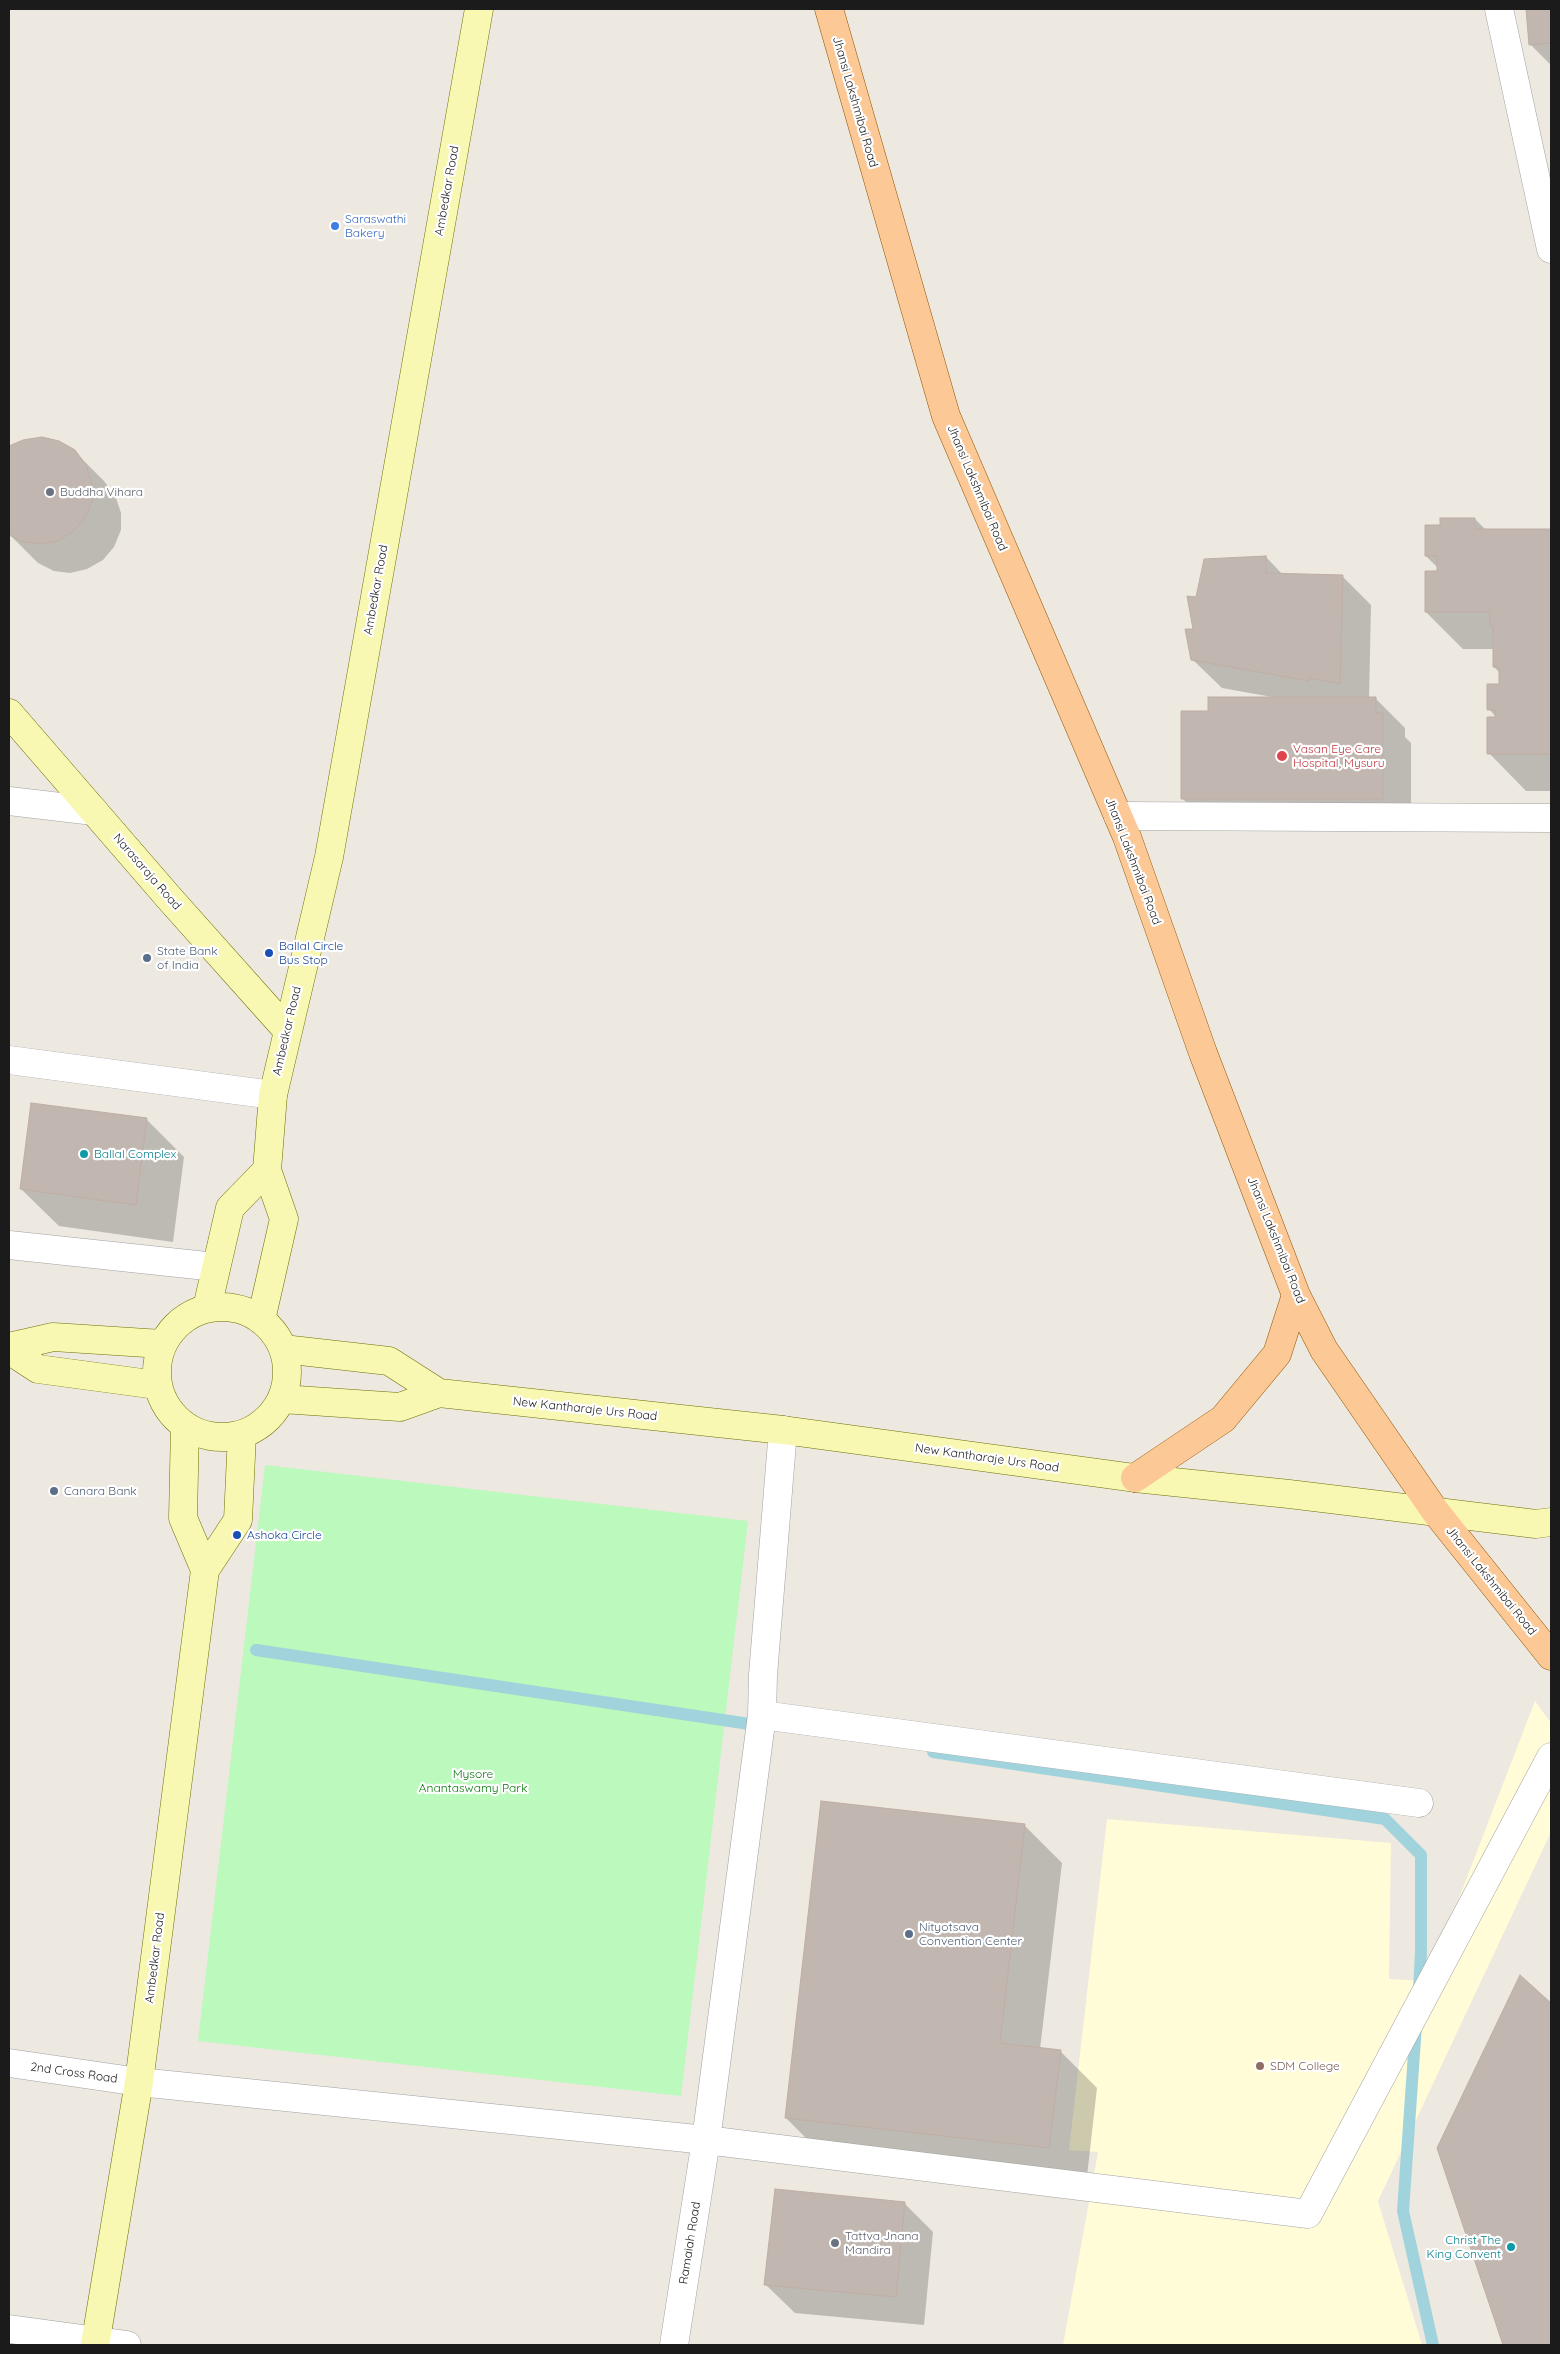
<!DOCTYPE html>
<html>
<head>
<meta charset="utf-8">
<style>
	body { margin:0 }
	#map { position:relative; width:1560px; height:2354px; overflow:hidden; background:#ede8e0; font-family:Quicksand,sans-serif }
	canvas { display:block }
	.frame { position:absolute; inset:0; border:10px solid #1b1b1b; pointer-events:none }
</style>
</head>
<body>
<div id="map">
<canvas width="1560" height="2354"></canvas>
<div class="frame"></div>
</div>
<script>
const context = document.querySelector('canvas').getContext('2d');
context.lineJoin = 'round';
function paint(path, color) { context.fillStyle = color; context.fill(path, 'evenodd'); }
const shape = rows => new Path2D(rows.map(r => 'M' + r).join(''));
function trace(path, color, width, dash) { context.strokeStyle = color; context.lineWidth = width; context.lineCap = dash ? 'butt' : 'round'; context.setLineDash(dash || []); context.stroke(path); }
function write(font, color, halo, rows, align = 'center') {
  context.font = font + ' Quicksand,sans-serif'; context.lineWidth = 4.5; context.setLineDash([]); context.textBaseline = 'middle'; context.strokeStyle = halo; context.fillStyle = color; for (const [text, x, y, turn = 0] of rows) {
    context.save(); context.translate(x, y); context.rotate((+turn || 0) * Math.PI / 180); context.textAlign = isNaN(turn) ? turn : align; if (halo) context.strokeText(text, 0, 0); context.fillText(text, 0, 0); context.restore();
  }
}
const education = shape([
	[1535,1701,1551,1723,1551,1832,1378,2201,1422,2345,1063,2345,1098,2152,1069,2150,1107,1819,1391,1843,1389,1979,1427,1981]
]);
const park = shape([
	[265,1465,748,1521,681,2096,198,2041]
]);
const shadow = shape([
	[1526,9,1551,9,1551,65,1530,44],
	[24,441,74,451,104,481,115,495,121,513,121,530,114,547,103,560,87,569,70,573,54,571,38,563,9,534,9,447],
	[1475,519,1486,530,1551,530,1551,791,1526,791,1489,753,1497,718,1489,709,1500,686,1500,673,1494,667,1494,649,1463,649,1426,612,1438,572,1438,568,1426,556,1441,526],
	[1266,557,1283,575,1343,577,1371,605,1369,699,1376,699,1405,728,1405,737,1411,743,1411,827,1211,827,1182,798,1209,712,1272,697,1222,688,1192,659,1197,598],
	[32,1104,147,1120,184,1157,173,1242,59,1226,21,1189],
	[1024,1825,1062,1863,1040,2049,1060,2051,1097,2088,1086,2185,823,2155,786,2118],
	[1521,1977,1551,2005,1551,2345,1504,2345,1439,2149],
	[904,2203,933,2232,924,2325,795,2313,766,2285]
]);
const stream = shape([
	[256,1650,763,1726],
	[933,1752,1385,1819,1421,1855,1421,1952,1419,1990],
	[1416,2025,1403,2211,1433,2345]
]);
const building = shape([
	[1526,9,1551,9,1551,43,1529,45,1526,9],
	[42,437,59,441,75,450,86,465,92,483,92,501,85,518,74,531,58,541,41,544,24,542,9,535,9,446,23,440,42,437],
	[1440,518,1475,518,1475,529,1551,529,1551,754,1487,754,1487,717,1495,717,1495,710,1487,710,1487,684,1499,684,1499,667,1493,667,1493,626,1490,626,1490,612,1425,612,1425,571,1437,571,1437,556,1425,556,1425,525,1440,525,1440,518],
	[1266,556,1266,573,1343,575,1340,684,1309,678,1309,681,1191,660,1185,629,1193,629,1187,596,1196,597,1204,559,1266,556],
	[1208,697,1376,697,1376,713,1383,713,1383,799,1181,799,1181,711,1208,711,1208,697],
	[31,1103,147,1118,136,1205,20,1189,31,1103],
	[821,1801,1025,1824,1000,2043,1061,2050,1049,2148,785,2118,821,1801],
	[1520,1975,1551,2003,1551,2345,1503,2345,1437,2148,1520,1975],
	[775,2189,905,2202,896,2297,764,2285,775,2189]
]);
const street = shape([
	[1499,9,1551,249],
	[9,801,94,811],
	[1118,816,1551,818],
	[9,1060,273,1095],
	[9,1245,216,1267],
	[762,1715,1419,1803],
	[9,2063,139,2082,706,2140,1308,2214,1551,1757],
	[9,2329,127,2345],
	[674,2345,706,2140,762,1715,763,1675,783,1430]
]);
const secondary = shape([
	[9,713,170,899,287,1030],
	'157 1372a65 65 0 1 1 130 0a65 65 0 1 1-130 0Z',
	[207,1308,230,1208,267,1170],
	[261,1320,284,1219,267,1170,273,1095,329,857,479,9],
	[9,1347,53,1337,162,1344],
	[283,1349,389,1361,439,1393,783,1430,1135,1478,1289,1494,1536,1524,1551,1522],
	[9,1350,38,1369,157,1385],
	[282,1399,400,1407,439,1393],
	[185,1426,183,1518,205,1570],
	[95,2345,139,2082,205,1570,238,1520,242,1434]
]);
const primary = shape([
	[829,9,946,416,1127,837,1203,1053,1296,1295,1324,1350,1435,1511,1551,1656],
	[1135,1478,1223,1419,1277,1354,1296,1295]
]);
const markers = [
	[335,226,5,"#3f7fe0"],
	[50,492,5,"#6b7280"],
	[1282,756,6,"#e0444e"],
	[269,953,5,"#1a4fb4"],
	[147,958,5,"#5c6f8a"],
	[84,1154,5,"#0f9aa8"],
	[54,1491,5,"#5c6f8a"],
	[237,1535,5,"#1a4fb4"],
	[909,1934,5,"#5c6f8a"],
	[1260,2066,5,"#8d6e63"],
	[835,2243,5,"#6b7280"],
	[1511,2247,5,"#0f9aa8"]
];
const streetNames = [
	["Jhansi Lakshmibai Road",855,102,74],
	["Ambedkar Road",447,191,-80],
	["Jhansi Lakshmibai Road",977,488,67],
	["Ambedkar Road",376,590,-80],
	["Jhansi Lakshmibai Road",1133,861,69],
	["Narasaraja Road",147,872,49],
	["Ambedkar Road",287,1031,-77],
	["Jhansi Lakshmibai Road",1276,1240,68],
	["New Kantharaje Urs Road",585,1409,6],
	["New Kantharaje Urs Road",987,1458,8],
	["Jhansi Lakshmibai Road",1491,1581,51],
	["Ambedkar Road",155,1958,-83],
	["2nd Cross Road",74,2073,8],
	["Ramaiah Road",690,2243,-81]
];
const shopNames = [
	["Saraswathi",345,219],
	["Bakery",345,233]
];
const worshipNames = [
	["Buddha Vihara",60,492],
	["Tattva Jnana",845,2236],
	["Mandira",845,2250]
];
const healthNames = [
	["Vasan Eye Care",1293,749],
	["Hospital, Mysuru",1293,763]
];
const transitNames = [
	["Ballal Circle",279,946],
	["Bus Stop",279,960],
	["Ashoka Circle",247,1535]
];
const serviceNames = [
	["State Bank",157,951],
	["of India",157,965],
	["Canara Bank",64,1491],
	["Nityotsava",919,1927],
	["Convention Center",919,1941]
];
const cultureNames = [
	["Ballal Complex",94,1154],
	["Christ The",1501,2240,"right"],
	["King Convent",1501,2254,"right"]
];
const parkNames = [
	["Mysore",473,1774],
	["Anantaswamy Park",473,1788]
];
const educationNames = [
	["SDM College",1270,2066]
];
paint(education, '#fffcd7');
paint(park, '#bbf9bc');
paint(shadow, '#0003');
trace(stream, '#a0d3dc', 12);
paint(building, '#c1b7b0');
trace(building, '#bfada3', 1);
trace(street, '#a2a2a2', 29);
trace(secondary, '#6d7004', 29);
trace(primary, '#925700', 29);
trace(street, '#fff', 28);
trace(secondary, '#f9f8b2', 28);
trace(primary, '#fcc896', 28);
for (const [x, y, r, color] of markers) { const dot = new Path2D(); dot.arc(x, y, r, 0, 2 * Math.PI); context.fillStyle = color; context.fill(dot); trace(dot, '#fff', 2); }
write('12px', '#1b1b1b', '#fff', streetNames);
write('12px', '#366cbe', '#fff', shopNames, 'left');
write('12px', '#5b616d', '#fff', worshipNames, 'left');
write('12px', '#be3a42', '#fff', healthNames, 'left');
write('12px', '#164399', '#fff', transitNames, 'left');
write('12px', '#4e5e75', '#fff', serviceNames, 'left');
write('12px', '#0d838f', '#fff', cultureNames, 'left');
write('12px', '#0a780b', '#fff', parkNames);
write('12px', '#785e54', '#fff', educationNames, 'left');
</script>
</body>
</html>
